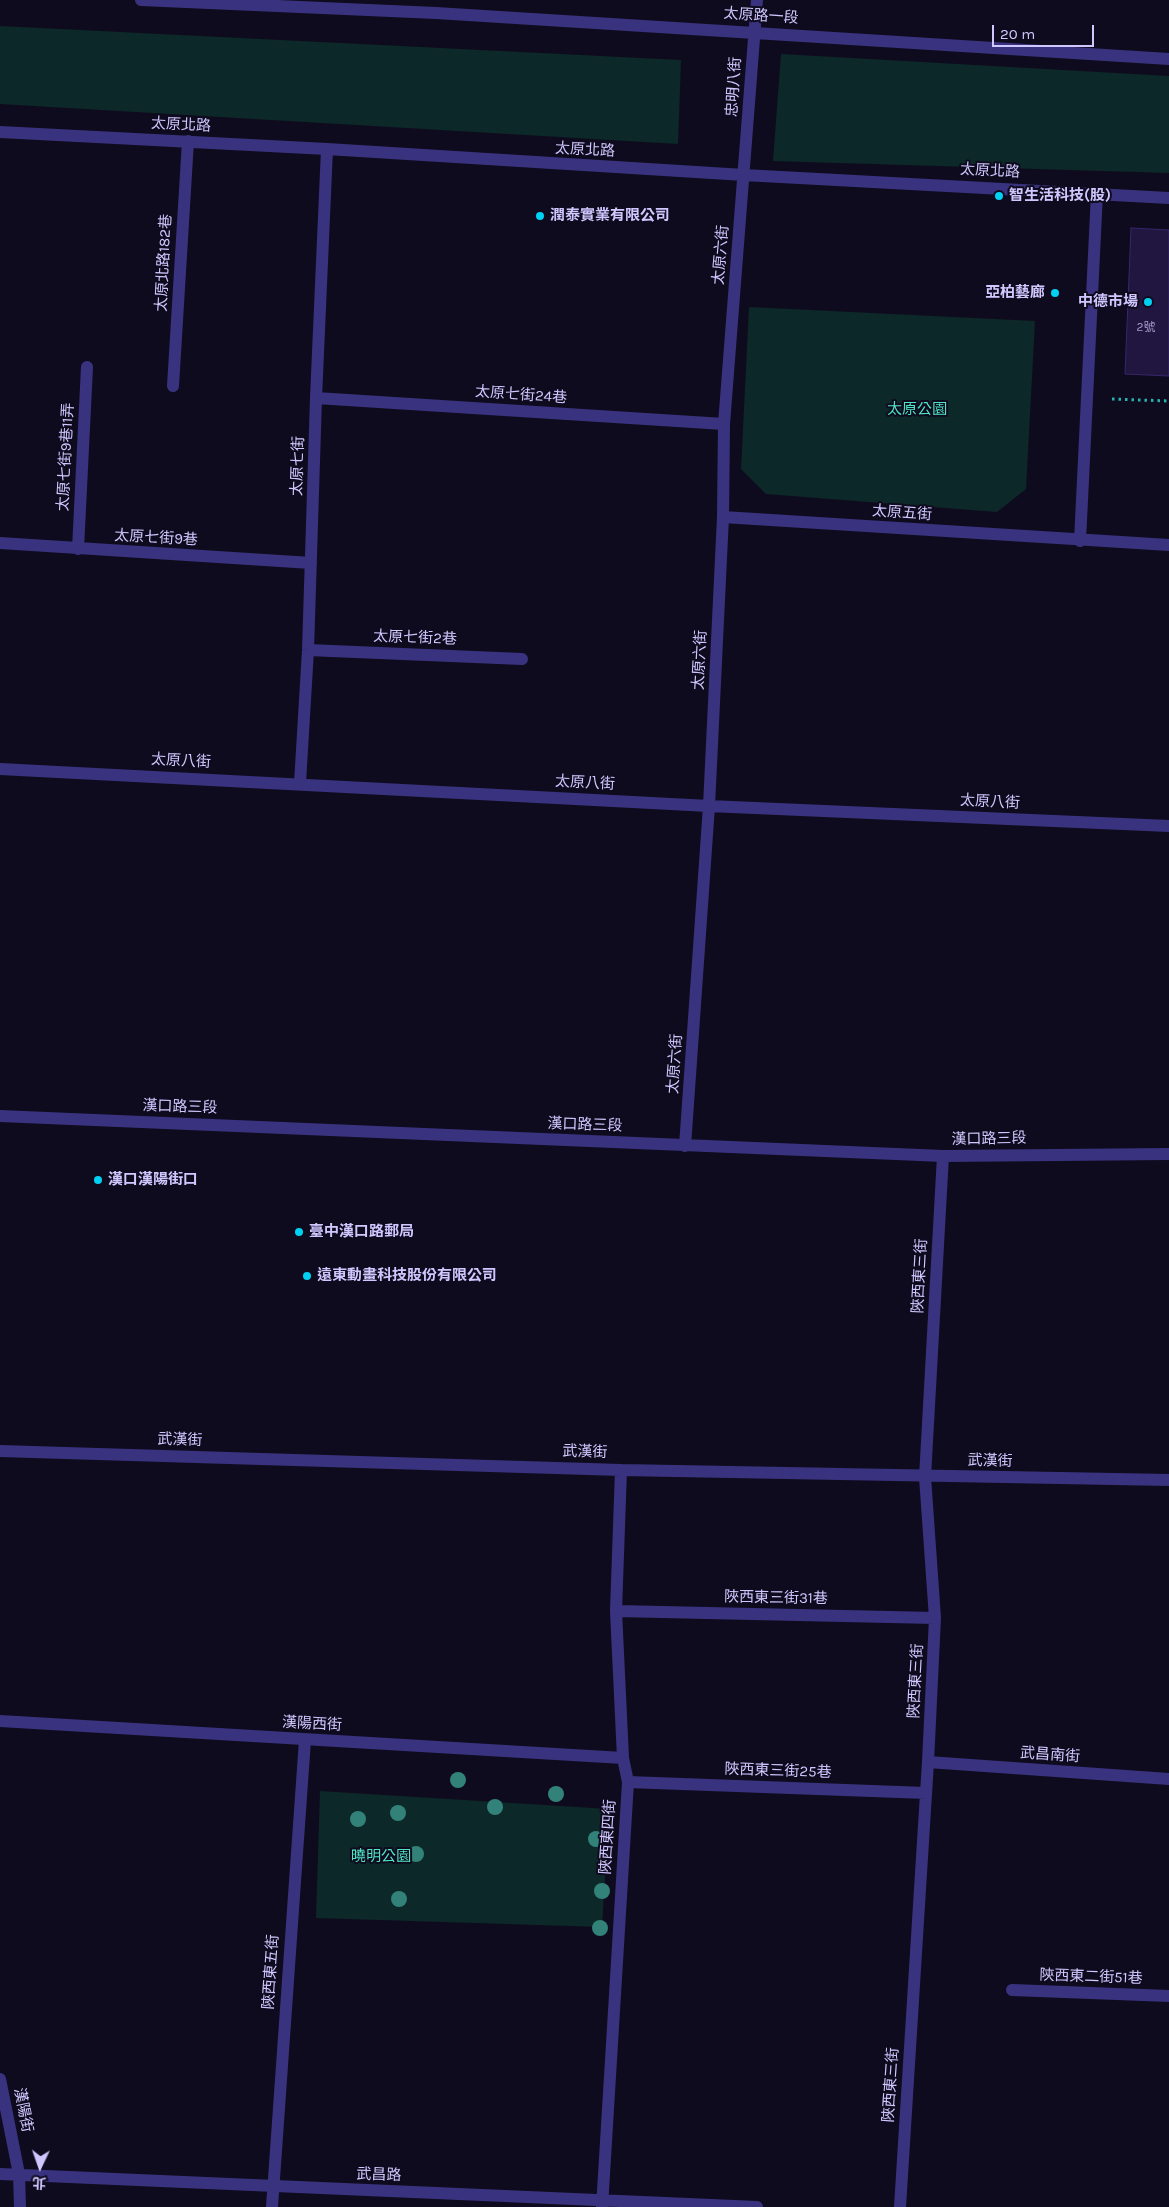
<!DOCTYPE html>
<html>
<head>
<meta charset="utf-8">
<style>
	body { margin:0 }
	#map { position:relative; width:1169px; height:2207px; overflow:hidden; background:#0f0b1e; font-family:Karla,"Noto Sans TC",sans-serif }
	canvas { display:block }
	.north { position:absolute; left:15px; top:2142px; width:50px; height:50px; -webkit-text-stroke:4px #0f0b1e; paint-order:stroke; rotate:183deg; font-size:14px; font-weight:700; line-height:20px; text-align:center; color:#d0c7ff }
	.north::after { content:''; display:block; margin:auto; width:18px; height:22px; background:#d0c7ff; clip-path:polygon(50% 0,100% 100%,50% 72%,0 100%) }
	.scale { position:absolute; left:992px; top:25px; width:102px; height:22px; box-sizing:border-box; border:2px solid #d0c7ff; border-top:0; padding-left:6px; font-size:15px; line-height:18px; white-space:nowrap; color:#d0c7ff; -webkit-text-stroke:4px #0f0b1e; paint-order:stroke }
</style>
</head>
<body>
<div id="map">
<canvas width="1169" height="2207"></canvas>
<div class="north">北</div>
<div class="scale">20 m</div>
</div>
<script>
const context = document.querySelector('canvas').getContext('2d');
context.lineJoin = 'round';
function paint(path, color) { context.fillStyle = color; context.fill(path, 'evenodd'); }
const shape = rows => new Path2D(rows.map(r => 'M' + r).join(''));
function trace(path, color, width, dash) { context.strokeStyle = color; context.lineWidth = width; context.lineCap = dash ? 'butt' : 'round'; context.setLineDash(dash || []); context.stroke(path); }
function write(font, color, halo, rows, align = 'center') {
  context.font = font + ' Karla,"Noto Sans TC",sans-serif'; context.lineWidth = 4; context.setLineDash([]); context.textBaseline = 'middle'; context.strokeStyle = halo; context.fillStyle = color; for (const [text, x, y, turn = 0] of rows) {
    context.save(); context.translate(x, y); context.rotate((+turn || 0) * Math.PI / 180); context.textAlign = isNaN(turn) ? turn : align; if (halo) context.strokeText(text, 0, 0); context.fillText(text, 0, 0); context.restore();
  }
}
const green = shape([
	[0,26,681,60,678,144,0,104],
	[781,54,1169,76,1169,173,773,161],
	[749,307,1035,321,1026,489,997,512,766,494,741,469],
	[320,1791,609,1809,602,1927,316,1918]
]);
const building = shape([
	[1131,228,1169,230,1169,376,1125,374,1131,228]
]);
const path = shape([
	[1112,399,1169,401]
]);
const minor = shape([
	[141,0,436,13,1169,59],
	[0,132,327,149,744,175,1169,198],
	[173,386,188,141],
	[316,398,724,424],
	[723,517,1169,545],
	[1080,541,1097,193],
	[0,543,311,563],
	[78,549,87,367],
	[308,650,522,659],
	[0,769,709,806,1169,826],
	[300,783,308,650,316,398,327,149],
	[0,1116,943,1156,1169,1154],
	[685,1146,709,806,723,517,724,424,757,0],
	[0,1451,621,1470,1169,1480],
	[616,1611,935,1618],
	[0,1721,623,1758],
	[928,1762,1169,1779],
	[628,1782,926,1793],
	[1012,1990,1169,1996],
	[0,2079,19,2174,20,2207],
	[0,2174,757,2207],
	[272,2207,305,1740],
	[602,2207,628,1782,623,1758,616,1611,621,1470],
	[900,2207,928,1762,935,1618,925,1477,943,1156]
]);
const trees = [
	[458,1780],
	[556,1794],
	[495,1807],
	[398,1813],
	[358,1819],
	[596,1839],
	[416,1854],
	[602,1891],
	[399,1899],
	[600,1928]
];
const markers = [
	[999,196,5,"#00d1f2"],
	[540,216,5,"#00d1f2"],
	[1055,293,5,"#00d1f2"],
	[1148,302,5,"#00d1f2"],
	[98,1180,5,"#00d1f2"],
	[299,1232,5,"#00d1f2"],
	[307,1276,5,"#00d1f2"]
];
const numberNames = [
	["2號",1146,328]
];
const streetNames = [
	["太原路一段",761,16,4],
	["忠明八街",734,87,-86],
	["太原北路",181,125,3],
	["太原北路",585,150,3],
	["太原北路",990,171,3],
	["太原六街",721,255,-85],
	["太原北路182巷",164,263,-87],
	["太原七街24巷",521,395,4],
	["太原七街9巷11弄",66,457,-87],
	["太原七街",298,466,-88],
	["太原五街",902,513,4],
	["太原七街9巷",156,538,3],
	["太原七街2巷",415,638,2],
	["太原六街",700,660,-87],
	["太原八街",181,761,3],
	["太原八街",585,783,3],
	["太原八街",990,802,3],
	["太原六街",675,1064,-86],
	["漢口路三段",180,1107,2],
	["漢口路三段",585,1125,2],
	["漢口路三段",989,1139,-1],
	["陜西東三街",920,1276,-87],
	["武漢街",180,1440,2],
	["武漢街",585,1452,2],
	["武漢街",990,1461,1],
	["陜西東三街31巷",776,1598,1],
	["陜西東三街",916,1681,-87],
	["漢陽西街",312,1724,3],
	["武昌南街",1050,1755,4],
	["陜西東三街25巷",778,1771,2],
	["陜西東四街",608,1837,-86],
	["陝西東五街",271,1972,-86],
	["陝西東二街51巷",1091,1977,2],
	["陜西東三街",891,2085,-86],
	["漢陽街",23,2110,79],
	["武昌路",379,2175,2]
];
const poiNames = [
	["智生活科技(股)",1009,196],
	["潤泰實業有限公司",550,216],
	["亞柏藝廊",1045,293,"right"],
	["中德市場",1138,302,"right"],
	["漢口漢陽街口",108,1180],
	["臺中漢口路郵局",309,1232],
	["遠東動畫科技股份有限公司",317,1276]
];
const parkNames = [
	["太原公園",917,410],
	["曉明公園",381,1857]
];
paint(green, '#0d2828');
paint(building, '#20163f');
trace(building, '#37276d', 1);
trace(path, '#27b3b0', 3, [2.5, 4]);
trace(minor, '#39337f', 12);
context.fillStyle = '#328279';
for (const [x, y] of trees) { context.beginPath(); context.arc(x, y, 8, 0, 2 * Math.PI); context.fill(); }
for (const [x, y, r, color] of markers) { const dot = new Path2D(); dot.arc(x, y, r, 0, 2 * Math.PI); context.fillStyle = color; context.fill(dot); trace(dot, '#0f0b1e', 2); }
write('12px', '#a49bcf', null, numberNames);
write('15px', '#d0c7ff', '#0f0b1e', streetNames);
write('bold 15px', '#d0c7ff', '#0f0b1e', poiNames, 'left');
write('15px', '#4ee4c4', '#0f0b1e', parkNames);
</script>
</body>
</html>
